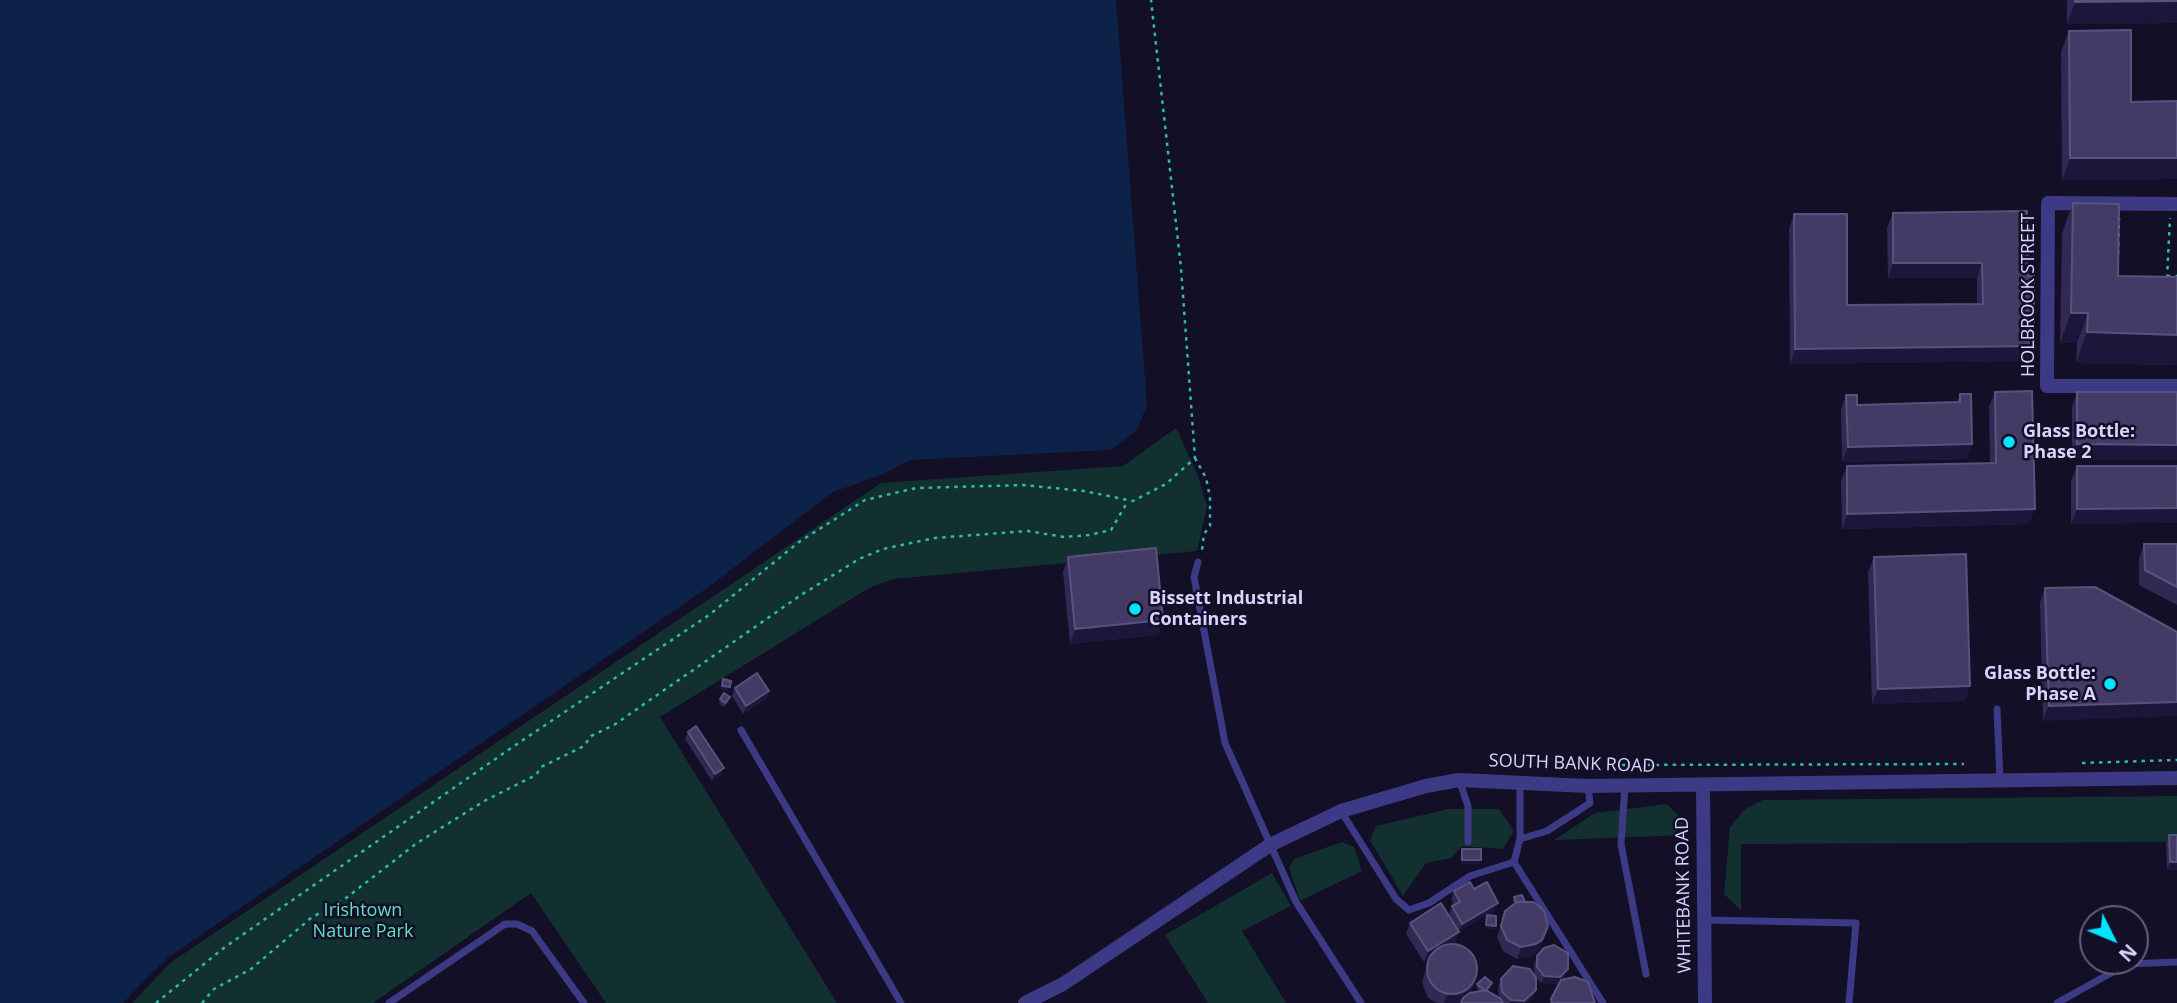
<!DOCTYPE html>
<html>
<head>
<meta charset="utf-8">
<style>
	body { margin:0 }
	#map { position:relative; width:2177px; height:1003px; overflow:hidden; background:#130f26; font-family:"Open Sans",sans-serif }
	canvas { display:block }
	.north { position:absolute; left:2079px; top:905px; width:70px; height:70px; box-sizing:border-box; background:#130f26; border:2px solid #625e7d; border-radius:50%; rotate:133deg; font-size:19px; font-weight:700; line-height:28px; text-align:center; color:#d9d4ff }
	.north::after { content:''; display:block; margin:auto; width:24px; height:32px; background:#00e5ff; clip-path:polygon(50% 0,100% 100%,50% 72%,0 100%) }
</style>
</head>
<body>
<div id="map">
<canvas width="2177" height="1003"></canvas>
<div class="north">N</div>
</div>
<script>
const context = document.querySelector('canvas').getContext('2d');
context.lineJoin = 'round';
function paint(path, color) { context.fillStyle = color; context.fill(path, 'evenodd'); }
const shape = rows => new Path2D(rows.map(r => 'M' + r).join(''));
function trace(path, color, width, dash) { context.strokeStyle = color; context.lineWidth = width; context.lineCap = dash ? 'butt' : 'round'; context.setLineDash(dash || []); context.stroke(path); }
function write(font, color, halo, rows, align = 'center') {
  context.font = font + ' "Open Sans",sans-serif'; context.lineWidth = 5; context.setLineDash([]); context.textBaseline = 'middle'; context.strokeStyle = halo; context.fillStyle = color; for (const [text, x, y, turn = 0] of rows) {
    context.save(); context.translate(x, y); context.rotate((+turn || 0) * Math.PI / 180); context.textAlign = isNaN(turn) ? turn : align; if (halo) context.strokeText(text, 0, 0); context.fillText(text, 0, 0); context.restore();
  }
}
const green = shape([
	[1176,428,1197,473,1207,506,1197,551,893,579,869,588,660,717,837,1003,606,1003,531,893,373,1003,132,1003,170,963,881,483,1123,466],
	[2177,796,2177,842,1741,844,1741,910,1724,894,1730,827,1745,809,1763,800],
	[1667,804,1686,824,1686,835,1554,840,1595,813],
	[1449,809,1499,809,1514,831,1503,849,1462,846,1451,858,1426,863,1403,896,1370,840,1376,826],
	[1342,842,1354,847,1362,871,1300,901,1289,867,1294,859],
	[1272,873,1291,906,1242,931,1286,1003,1208,1003,1165,935]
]);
const water = shape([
	[0,0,1116,0,1147,405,1137,430,1111,450,910,460,881,475,833,492,706,589,166,959,123,1003,0,1003]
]);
const path = shape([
	[2118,254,2119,218],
	[2167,276,2177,276],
	[2167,278,2170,218],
	[1195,458,1206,478,1210,497,1210,526,1204,534,1202,550],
	[2082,763,2177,760],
	[1616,770,1619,765,1964,764],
	[156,1003,225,947,514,746,709,615,799,542,865,500,916,488,1023,485,1084,491,1133,501,1166,484,1195,458,1181,268,1151,0],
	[202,1003,214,989,251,969,311,918,346,898,417,843,486,800,536,775,541,767,584,746,591,736,614,725,801,595,859,559,883,549,935,538,1028,531,1064,537,1089,535,1111,530,1128,501]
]);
const lane = shape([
	[1198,562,1194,577,1225,743,1296,902,1361,1003],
	[1997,709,2000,780],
	[741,730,901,1003],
	[1459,780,1468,806,1468,842],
	[1520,783,1520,839,1547,831,1590,803,1588,787],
	[1625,786,1621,844,1646,974],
	[1341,811,1396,899,1409,910,1429,903,1470,876,1514,862,1520,839],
	[1514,862,1603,1003],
	[1704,920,1856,923,1849,1003],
	[389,1003,505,924,517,924,532,931,584,1003],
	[2057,1003,2127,964,2177,962]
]);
const street = shape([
	[2177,204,2048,203,2047,386,2177,386],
	[1703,785,1705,1003],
	[1025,1003,1063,984,1270,845,1341,811,1426,786,1459,780,1588,786,2177,778]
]);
const wall = shape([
	[2067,0,2177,0,2177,23,2067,24],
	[2069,31,2131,102,2177,101,2177,179,2062,180,2061,52],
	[2073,203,2118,276,2177,277,2177,365,2076,363,2077,343,2060,343,2062,233],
	[2027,211,2029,361,1790,364,1789,229,1794,214,1847,305,1977,304,1977,278,1888,278,1887,228,1893,213],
	[1995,392,2029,524,1842,529,1841,481,1847,466,1990,463,1989,407],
	[2077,392,2177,392,2177,460,2072,459,2072,407],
	[1960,394,1972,444,1967,459,1842,462,1841,410,1846,395,1857,405,1957,402],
	[2077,466,2177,466,2071,524,2071,481],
	[2144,544,2177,544,2177,605,2139,585,2139,559],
	[1068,557,1163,620,1158,635,1070,644,1063,572],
	[1874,557,1965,701,1872,704,1868,572],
	[2095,587,2043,721,2040,603,2045,588],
	[735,688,769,691,766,699,743,714,732,696],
	[720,699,729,701,724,707,719,703],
	[688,732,721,775,712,781,685,739],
	[2169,835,2177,835,2177,870,2167,870,2166,843],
	[1474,889,1498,903,1495,910,1459,931,1455,943,1474,984,1470,993,1480,991,1476,988,1477,984,1491,987,1487,991,1499,998,1498,987,1501,979,1536,990,1533,998,1527,1003,1437,1003,1428,998,1422,982,1429,960,1424,962,1406,934,1410,923,1456,927,1449,914,1452,906,1454,905,1451,899,1454,891],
	[1514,897,1525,902,1544,937,1538,951,1532,956,1517,959,1503,951,1497,937,1505,911,1514,904,1513,901],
	[1537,956,1565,977,1562,980,1595,1003,1550,1003,1560,982,1557,984,1541,983,1534,975,1534,964]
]);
const shadedWall = shape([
	[2177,1,2177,23,2067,24,2075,2],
	[2070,158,2177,158,2177,179,2062,180],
	[1893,263,1982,263,1977,278,1888,278],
	[2071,313,2088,313,2077,343,2060,343],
	[2087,332,2177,335,2177,365,2076,363],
	[2034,346,2029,361,1790,364,1795,349],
	[1972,444,1967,459,1842,462,1848,447],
	[2077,444,2177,445,2177,460,2072,459],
	[2177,508,2177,523,2071,524,2077,509],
	[2035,509,2029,524,1842,529,1847,514],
	[1163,620,1158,635,1070,644,1075,629],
	[722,686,730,687,728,691,721,690],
	[1970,686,1965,701,1872,704,1878,689],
	[769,691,766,699,743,714,746,706],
	[2177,702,2177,716,2043,721,2049,706],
	[724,768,721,775,712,781,715,774],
	[1462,860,1481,860,1479,864,1460,864],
	[2170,862,2177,862,2177,870,2167,870],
	[1498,903,1495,910,1459,931,1462,924],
	[1486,925,1496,926,1494,929,1485,929],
	[1548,926,1538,951,1532,956,1517,959,1521,947],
	[1459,932,1455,943,1424,962,1428,951],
	[1568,969,1565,977,1557,984,1541,983,1544,976],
	[1478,972,1467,999,1461,1003,1444,1003,1447,995],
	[1536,990,1533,998,1527,1003,1510,1003,1511,1000]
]);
const building = shape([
	[2075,0,2177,0,2177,1,2075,2,2075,0],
	[2131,30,2131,102,2177,101,2177,158,2070,158,2069,31,2131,30],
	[2073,203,2119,204,2118,276,2177,277,2177,335,2087,332,2088,313,2071,313,2073,203],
	[2027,211,2028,276,2034,276,2034,346,1795,349,1794,214,1847,214,1847,305,1983,304,1982,263,1893,263,1893,213,2027,211],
	[2032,391,2035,509,1847,514,1847,466,1996,463,1995,392,2032,391],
	[2077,392,2177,392,2177,445,2077,444,2077,392],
	[1960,394,1971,394,1972,444,1848,447,1846,395,1857,395,1857,405,1960,402,1960,394],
	[2077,466,2177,466,2177,508,2077,509,2077,466],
	[2144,544,2177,544,2177,587,2145,570,2144,544],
	[1156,548,1163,620,1075,629,1068,557,1156,548],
	[1966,554,1970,686,1878,689,1874,557,1966,554],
	[2095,587,2177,632,2177,702,2049,706,2045,588,2095,587],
	[757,673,769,691,746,706,735,688,757,673],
	[723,679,731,681,730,687,722,686,723,679],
	[724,693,730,697,725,703,720,699,724,693],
	[696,726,724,768,715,774,688,732,696,726],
	[2169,835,2177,835,2177,862,2170,862,2169,835],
	[1462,849,1481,849,1481,860,1462,860,1462,849],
	[1470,882,1474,889,1487,882,1498,903,1462,924,1452,906,1460,902,1454,891,1470,882],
	[1522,895,1525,902,1517,902,1516,903,1514,897,1522,895],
	[1517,902,1533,902,1539,906,1544,911,1548,926,1542,940,1536,944,1521,947,1507,940,1501,926,1505,911,1517,902],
	[1441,903,1459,932,1428,951,1410,923,1441,903],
	[1487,915,1496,916,1496,926,1486,925,1487,915],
	'1427 969a25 25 0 1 1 50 0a25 25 0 1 1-50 0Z',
	[1554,945,1568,953,1568,969,1560,977,1544,976,1537,967,1537,956,1544,948,1554,945],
	[1513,966,1530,969,1536,978,1536,990,1524,1001,1511,1000,1502,992,1501,979,1513,966],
	[1485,977,1492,983,1485,991,1477,984,1485,977],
	[1575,977,1588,982,1595,1003,1552,1003,1551,999,1561,980,1575,977],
	[1486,990,1501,999,1503,1003,1461,1003,1463,998,1470,993,1486,990]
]);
const markers = [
	[2009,442,7,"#00e5ff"],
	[1135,609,7,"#00e5ff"],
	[2110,684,7,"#00e5ff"]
];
const streetNames = [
	["HOLBROOK STREET",2029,295,-90],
	["SOUTH BANK ROAD",1572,764,2],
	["WHITEBANK ROAD",1684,895,-91]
];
const poiNames = [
	["Glass Bottle:",2023,432],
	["Phase 2",2023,453],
	["Bissett Industrial",1149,599],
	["Containers",1149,620],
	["Glass Bottle:",2096,674,"right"],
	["Phase A",2096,695,"right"]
];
const parkNames = [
	["Irishtown",363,911],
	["Nature Park",363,932]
];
paint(green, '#12302f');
paint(water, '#0c2248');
trace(path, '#2fb8b0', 2.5, [3.5, 5]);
trace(lane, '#3d3a85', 7);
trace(street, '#3d3a85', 14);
paint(wall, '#312854');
paint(shadedWall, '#1d163a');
paint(building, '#433a66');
trace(building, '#5a527e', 2);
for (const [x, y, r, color] of markers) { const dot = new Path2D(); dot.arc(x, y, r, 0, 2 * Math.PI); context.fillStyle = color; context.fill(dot); trace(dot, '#130f26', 2.5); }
write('18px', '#d9d4ff', '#130f26', streetNames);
write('bold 18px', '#d9d4ff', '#130f26', poiNames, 'left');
write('18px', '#5fe0c0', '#130f26', parkNames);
</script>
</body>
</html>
